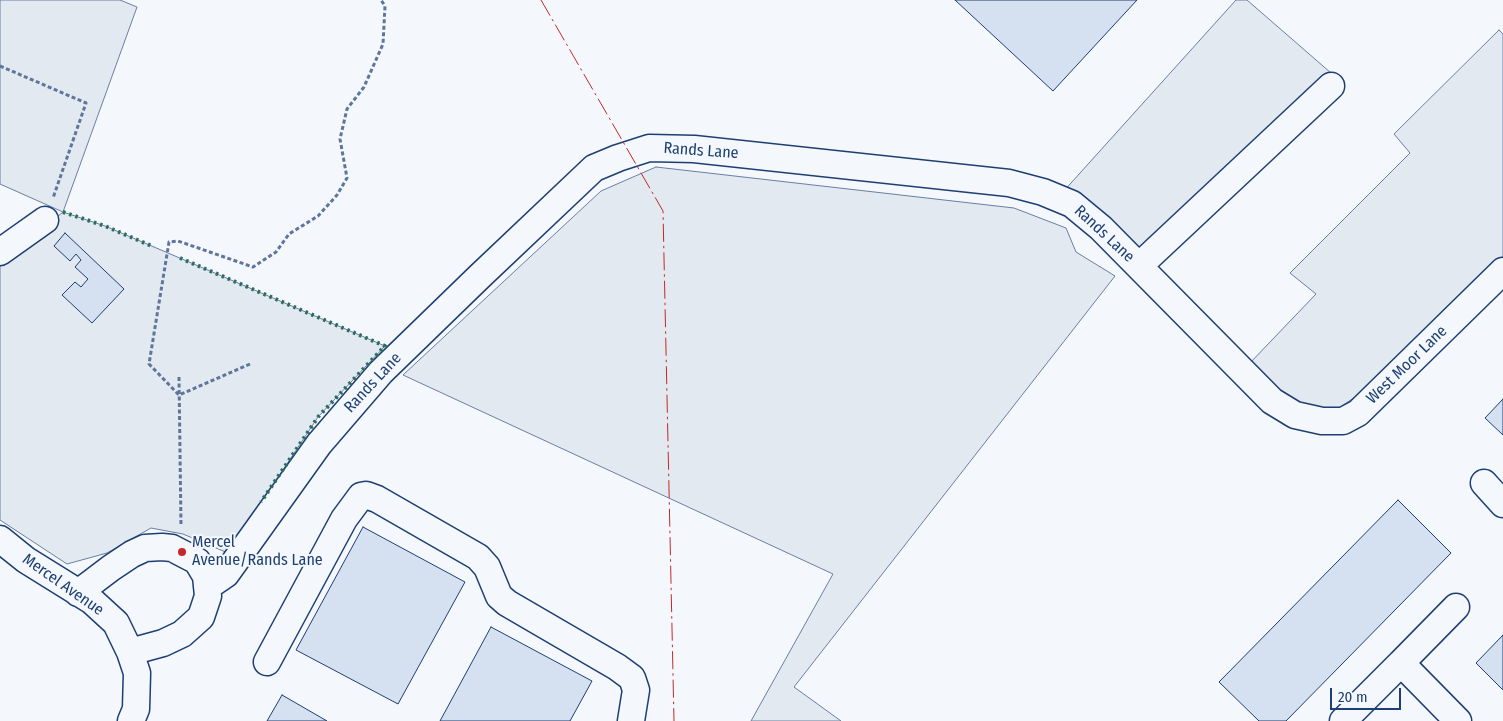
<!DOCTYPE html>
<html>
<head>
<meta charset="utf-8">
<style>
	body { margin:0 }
	#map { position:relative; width:1503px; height:721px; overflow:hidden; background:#f4f7fb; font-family:"Fira Sans Condensed",sans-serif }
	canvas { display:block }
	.scale { position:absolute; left:1330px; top:688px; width:71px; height:22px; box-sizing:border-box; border:2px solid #1d3f73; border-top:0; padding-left:6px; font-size:15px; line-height:18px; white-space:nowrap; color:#1d3f73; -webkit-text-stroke:4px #f4f7fb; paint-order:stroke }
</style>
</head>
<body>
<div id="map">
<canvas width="1503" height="721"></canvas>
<div class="scale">20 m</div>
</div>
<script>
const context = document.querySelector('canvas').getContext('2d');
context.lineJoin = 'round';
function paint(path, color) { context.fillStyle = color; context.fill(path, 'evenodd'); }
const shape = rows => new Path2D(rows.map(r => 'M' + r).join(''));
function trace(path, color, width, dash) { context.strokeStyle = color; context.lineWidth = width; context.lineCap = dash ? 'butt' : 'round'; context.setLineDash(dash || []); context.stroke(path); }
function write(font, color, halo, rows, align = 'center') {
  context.font = font + ' "Fira Sans Condensed",sans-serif'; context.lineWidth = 4; context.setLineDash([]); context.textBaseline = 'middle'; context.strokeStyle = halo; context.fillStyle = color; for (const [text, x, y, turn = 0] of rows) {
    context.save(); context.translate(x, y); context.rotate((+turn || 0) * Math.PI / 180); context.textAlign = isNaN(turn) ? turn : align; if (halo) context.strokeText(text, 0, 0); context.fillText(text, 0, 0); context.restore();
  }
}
const green = shape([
	[0,0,120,0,137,7,63,212,105,226,385,346,318,417,228,553,183,534,151,528,107,553,67,564,0,520,0,266,63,212,0,184,0,0],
	[1236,0,1247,0,1331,73,1139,258,1062,193,1236,0],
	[1499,30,1503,34,1503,256,1363,392,1328,415,1294,414,1249,364,1316,294,1290,273,1410,153,1394,134,1499,30],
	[656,167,1014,208,1066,228,1076,252,1115,276,794,687,841,721,751,721,833,574,403,375,601,191,656,167]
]);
const building = shape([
	[955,0,1137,0,1053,91,955,0],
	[65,233,124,289,92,323,62,295,75,282,81,287,88,279,75,267,81,260,76,254,70,261,54,246,65,233],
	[1503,399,1503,435,1485,418,1503,399],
	[1398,500,1451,553,1286,721,1259,721,1219,682,1398,500],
	[363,527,465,582,398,704,296,650,363,527],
	[491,627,592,681,570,721,440,721,491,627],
	[1503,635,1503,690,1476,663,1503,635],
	[282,695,327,721,267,721,282,695]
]);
const path = shape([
	[0,66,86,103,53,198],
	[250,364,179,395,149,364,169,242,178,241,253,267,276,252,289,234,318,216,337,195,347,178,340,139,347,109,364,87,383,44,385,6,381,0],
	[179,377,181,526]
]);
const minor = shape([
	[0,252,45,220],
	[1139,266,1331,86],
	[1484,483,1503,504],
	[0,539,26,560,92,601,116,623,130,652,137,673,136,709,131,721],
	[207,587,226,574,319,444,381,372,480,276,594,168,618,158,649,148,694,149,1009,183,1043,192,1072,204,1101,228,1272,401,1295,415,1322,421,1343,421,1358,413,1503,271],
	[78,593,111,568,132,554,145,548,162,547,172,548,197,561,206,576,208,596,201,617,182,634,163,643,130,652],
	[267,662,344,519,361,496,366,495,377,499,478,557,487,567,499,596,507,603,617,667,632,678,636,690,631,721],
	[1401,663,1456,607],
	[1343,721,1401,663,1458,721]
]);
const hedge = shape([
	[63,212,105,226,154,247],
	[180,258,385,346,318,417,261,502]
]);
const power = shape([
	[541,0,663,211,674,721]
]);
const markers = [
	[182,552,5,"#c62828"]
];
const streetNames = [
	["Rands Lane",701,151,4],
	["Rands Lane",1104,234,43],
	["West Moor Lane",1407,365,-44],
	["Rands Lane",373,383,-47],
	["Mercel Avenue",63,585,35]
];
const poiNames = [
	["Mercel",192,543],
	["Avenue/Rands Lane",192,561]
];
paint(green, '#e3e9f0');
trace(green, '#687fa3', 1);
paint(building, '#d5e0f0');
trace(building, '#1d3f73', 1);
trace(minor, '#1d3f73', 29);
trace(path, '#5e769c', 3, [4, 2.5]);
trace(minor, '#f4f7fb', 26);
trace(hedge, '#2c6c60', 4, [2.5, 4]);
trace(power, '#c62828', 1, [18, 4, 2.5, 4]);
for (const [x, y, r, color] of markers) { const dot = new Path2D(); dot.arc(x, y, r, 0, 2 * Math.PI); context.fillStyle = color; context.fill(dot); trace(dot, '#f4f7fb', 2); }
write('16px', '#1d3f73', '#f4f7fb', streetNames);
write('16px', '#1d3f73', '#f4f7fb', poiNames, 'left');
</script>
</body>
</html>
